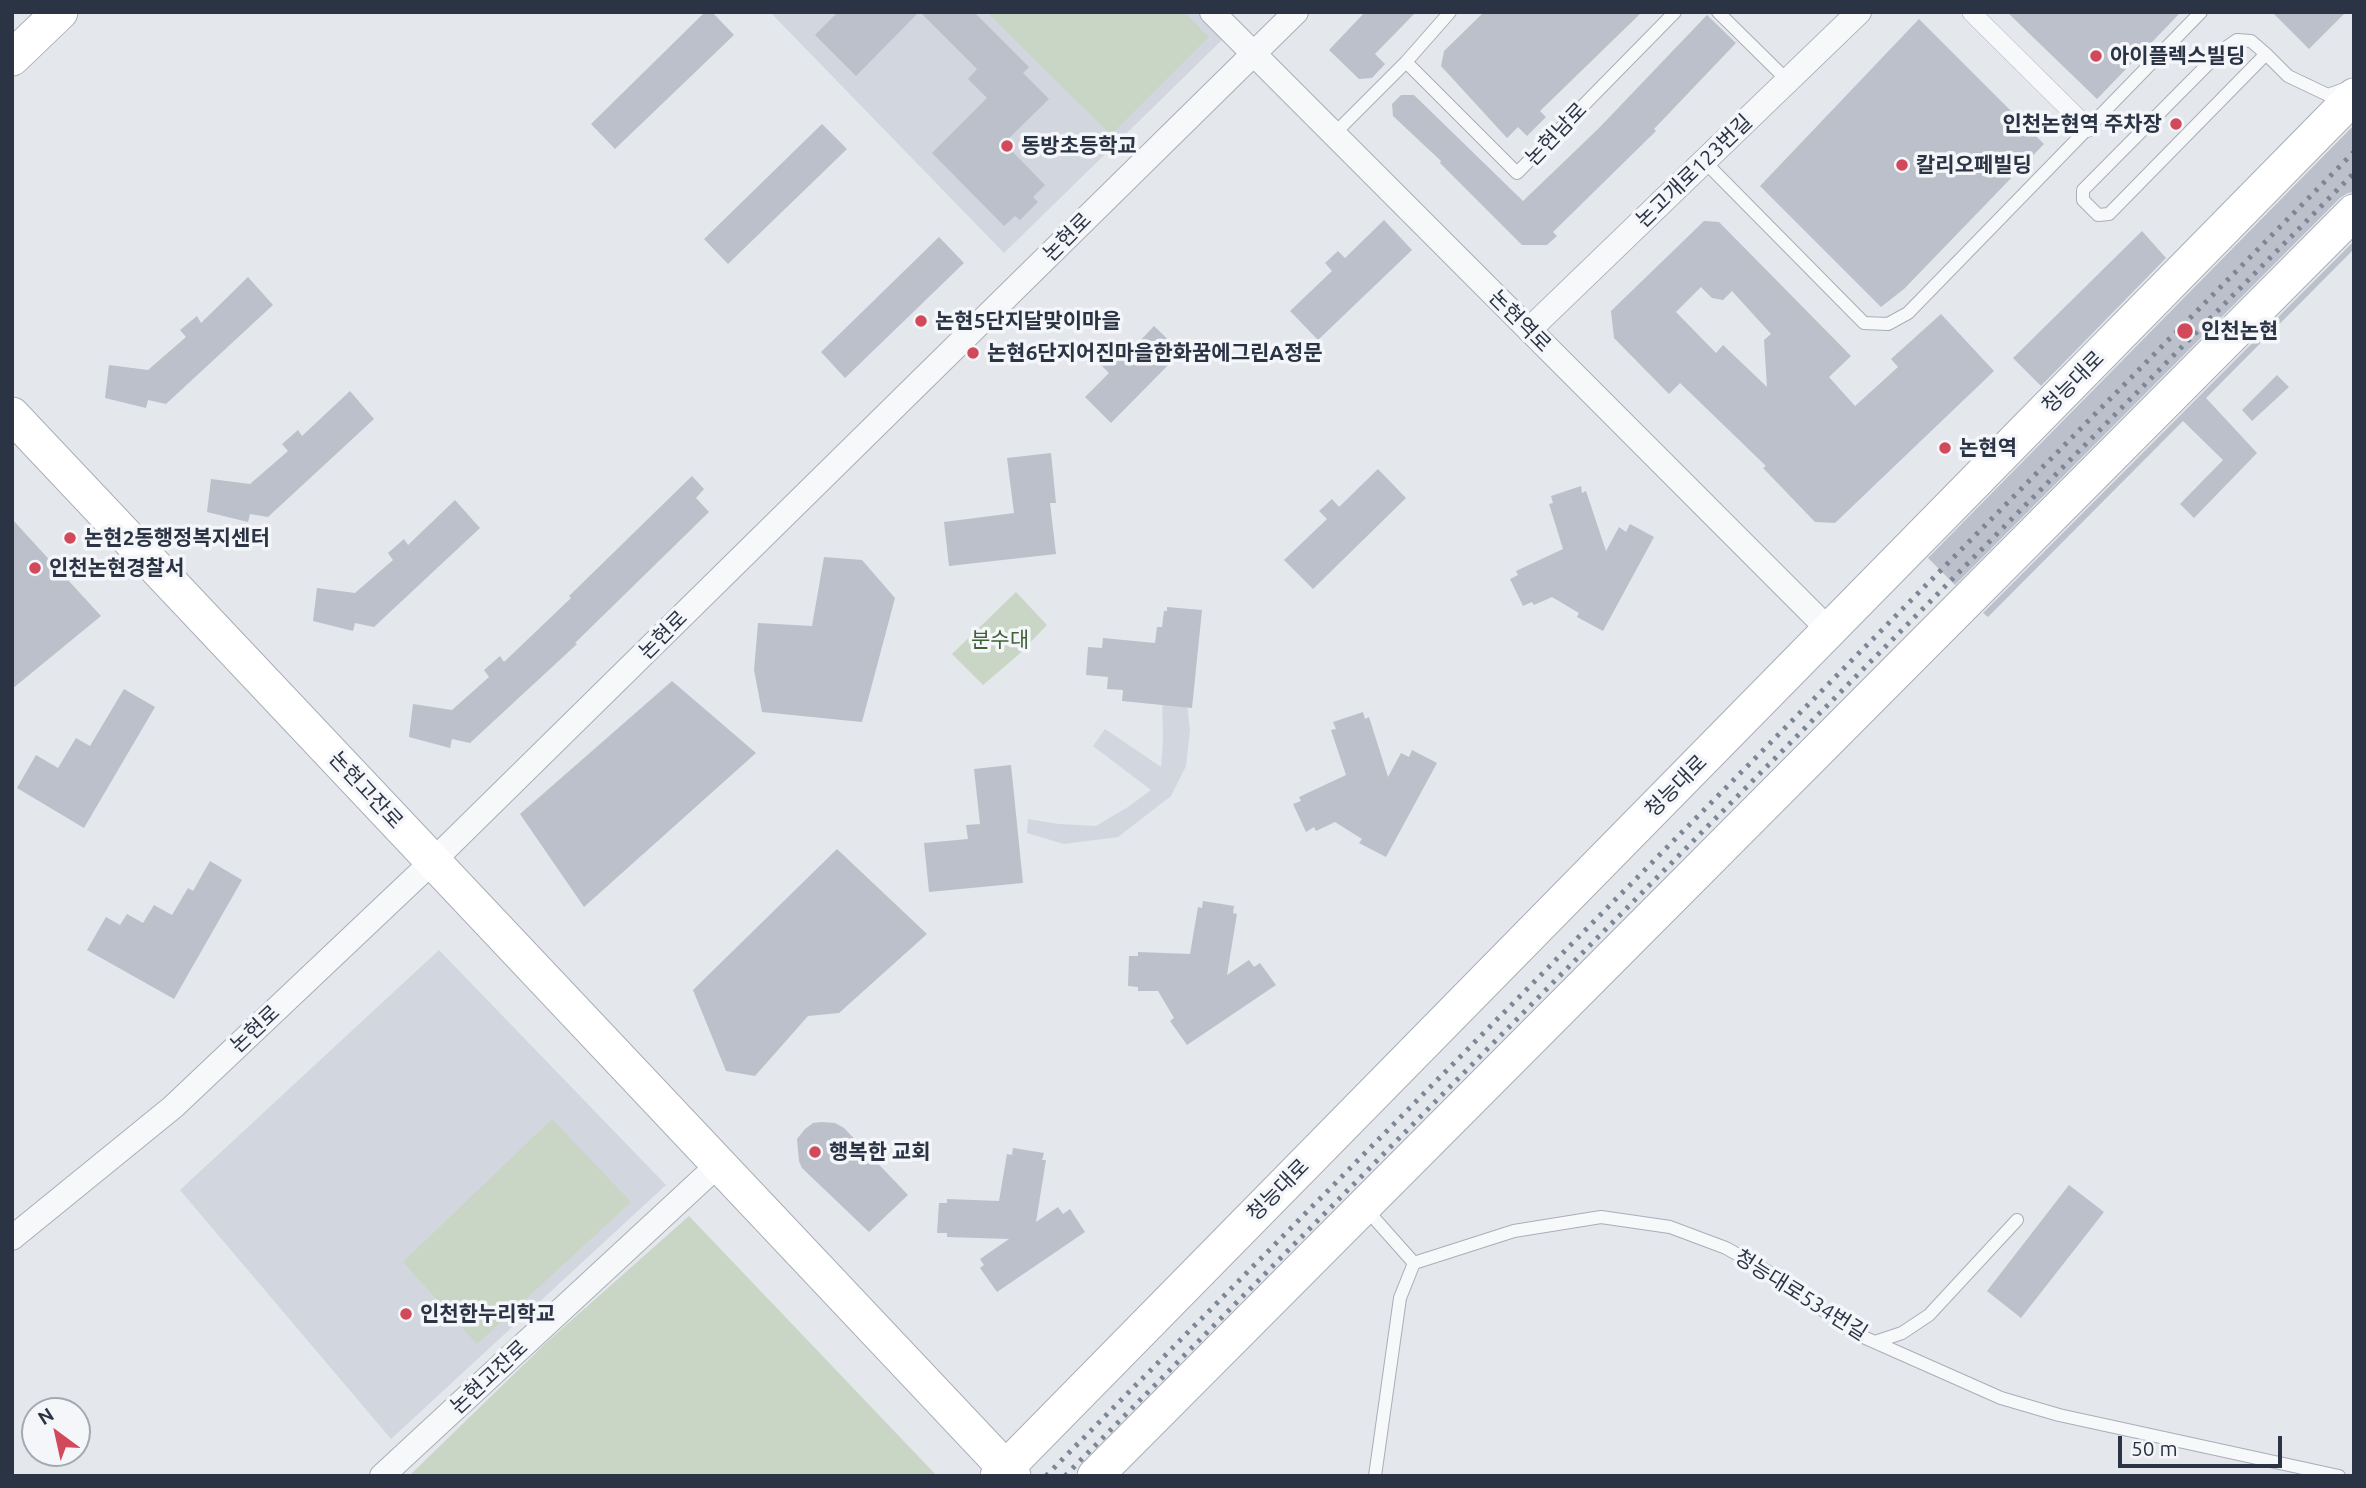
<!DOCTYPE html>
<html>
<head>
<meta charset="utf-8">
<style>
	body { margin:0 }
	#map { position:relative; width:2366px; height:1488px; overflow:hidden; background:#e4e7ec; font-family:Ubuntu,sans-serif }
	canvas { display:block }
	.frame { position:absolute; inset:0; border:14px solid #2b3445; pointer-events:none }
	.north { position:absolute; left:21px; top:1397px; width:70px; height:70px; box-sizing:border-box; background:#f4f6f9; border:2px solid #a4a8b1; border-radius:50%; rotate:327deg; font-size:19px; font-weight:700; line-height:28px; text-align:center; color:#2b3445 }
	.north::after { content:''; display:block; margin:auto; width:24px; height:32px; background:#d1495b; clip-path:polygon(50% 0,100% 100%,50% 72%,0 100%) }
	.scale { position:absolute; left:2118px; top:1436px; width:164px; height:32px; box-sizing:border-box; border:4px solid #2b3445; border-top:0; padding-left:9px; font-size:21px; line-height:24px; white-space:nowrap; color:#2b3445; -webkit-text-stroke:5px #f4f6f9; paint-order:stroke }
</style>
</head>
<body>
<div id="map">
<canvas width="2366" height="1488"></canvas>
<div class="frame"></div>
<div class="north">N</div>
<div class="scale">50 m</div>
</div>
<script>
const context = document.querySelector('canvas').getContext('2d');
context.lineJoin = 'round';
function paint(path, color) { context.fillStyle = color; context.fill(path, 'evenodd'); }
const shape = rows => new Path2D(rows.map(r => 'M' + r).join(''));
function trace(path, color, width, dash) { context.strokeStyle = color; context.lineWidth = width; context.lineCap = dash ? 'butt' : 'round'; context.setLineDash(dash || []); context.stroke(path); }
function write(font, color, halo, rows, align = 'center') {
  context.font = font + ' Ubuntu,"Noto Sans KR",sans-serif'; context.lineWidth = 7; context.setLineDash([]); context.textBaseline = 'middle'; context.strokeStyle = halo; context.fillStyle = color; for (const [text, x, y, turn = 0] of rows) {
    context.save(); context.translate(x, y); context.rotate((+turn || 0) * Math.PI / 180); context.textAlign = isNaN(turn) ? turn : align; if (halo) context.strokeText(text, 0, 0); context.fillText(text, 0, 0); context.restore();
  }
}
const built = shape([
	[770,12,1199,12,1224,38,1004,253],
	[1185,687,1190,730,1186,766,1171,796,1118,837,1064,844,1027,833,1028,819,1059,824,1096,826,1128,807,1151,790,1093,746,1105,729,1161,767,1163,741,1162,689],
	[439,950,666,1185,391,1439,180,1190]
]);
const green = shape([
	[987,12,1184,12,1209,37,1111,135],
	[1016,592,1047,625,1017,656,983,685,952,654],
	[552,1119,631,1202,477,1344,403,1262],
	[689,1216,937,1476,409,1476,548,1341]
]);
const building = shape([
	[705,12,712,12,734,35,615,149,591,124],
	[838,12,919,12,856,76,815,35],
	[920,12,974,12,1029,67,1023,73,1049,99,1004,143,1045,185,1033,197,1038,202,1020,220,1015,216,1004,226,932,153,987,98,968,79,977,69],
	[1365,12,1416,12,1375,54,1385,64,1372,78,1359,79,1329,50],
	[1484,12,1642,12,1540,111,1546,117,1527,136,1518,127,1507,138,1441,66,1444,51],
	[2007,12,2181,12,2097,99],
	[2272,12,2346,12,2309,49],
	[1707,15,1736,43,1654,129,1656,131,1553,232,1557,236,1547,245,1522,245,1440,163,1441,161,1393,116,1392,104,1401,95,1414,95,1523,201,1599,128],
	[1919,19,2044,144,1904,289,1881,307,1760,186],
	[822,124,847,149,728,264,704,239],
	[2354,125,2354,192,2348,193,2340,198,1955,585,1928,558],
	[1384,220,1412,250,1318,340,1290,311,1332,271,1325,263,1338,251,1345,258],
	[1704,221,1719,222,1851,356,1829,377,1855,406,1898,367,1891,359,1941,314,1994,371,1835,523,1815,522,1763,468,1766,466,1680,383,1669,394,1614,338,1611,311],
	[1701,287,1712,298,1723,300,1732,291,1771,334,1764,340,1767,387,1723,345,1716,353,1676,312],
	[2142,231,2166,258,2041,386,2013,358],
	[939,237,964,263,845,378,821,352],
	[2354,241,2354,249,2206,398,2257,453,2194,518,2180,504,2223,460,2183,421,1988,617,1983,613],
	[248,277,273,305,166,404,148,400,146,408,105,398,109,365,148,370,186,337,180,330,197,316,201,323],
	[1154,326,1181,352,1111,423,1085,397,1109,373,1100,364,1112,351,1122,360],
	[2277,375,2289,387,2252,421,2242,410],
	[350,391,374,419,268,517,250,514,248,522,207,512,211,479,250,484,288,451,282,444,298,430,302,436],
	[1051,453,1056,503,1050,503,1056,554,949,566,944,522,1014,513,1007,458],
	[1378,469,1406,498,1313,589,1284,560,1327,519,1319,511,1332,499,1339,507],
	[692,476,704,489,696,498,709,512,575,643,577,644,470,743,452,739,450,748,409,737,413,704,452,710,489,677,484,670,500,656,504,662,571,598,569,596],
	[1581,486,1582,493,1586,491,1606,551,1619,527,1626,532,1630,524,1654,537,1603,631,1577,617,1579,613,1552,597,1534,605,1532,602,1523,606,1510,579,1518,575,1516,571,1563,549,1549,504,1553,503,1551,496],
	[455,500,480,528,374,627,355,623,353,631,313,621,317,588,355,593,393,560,388,553,404,539,408,545],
	[12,519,101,616,12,689],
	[824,557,862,560,895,598,862,722,762,712,754,670,758,623,812,626],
	[1167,607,1202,610,1192,708,1122,701,1123,690,1107,689,1108,677,1086,675,1088,647,1102,648,1103,638,1155,643,1157,627,1162,627,1164,611,1167,611],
	[672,681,756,753,584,907,520,814],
	[124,689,155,707,84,828,17,788,36,755,58,768,76,738,90,746],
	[1363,712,1365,719,1369,717,1388,777,1401,753,1409,757,1412,750,1437,763,1386,857,1359,843,1362,839,1335,822,1316,831,1314,827,1306,832,1293,804,1301,801,1299,797,1346,775,1331,730,1336,729,1333,722],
	[1011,765,1023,883,929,892,924,843,968,839,966,825,980,824,974,769],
	[837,849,927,934,839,1013,808,1016,755,1076,726,1071,693,990],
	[210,861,242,880,174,999,87,950,106,917,120,925,127,914,143,923,154,905,172,915,188,888,193,891],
	[1203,901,1234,906,1233,913,1237,914,1227,975,1249,960,1254,967,1260,963,1276,985,1187,1045,1170,1021,1174,1018,1158,991,1138,991,1138,987,1128,986,1129,956,1138,956,1138,952,1190,954,1198,907,1202,908],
	[822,1122,835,1123,844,1128,908,1195,869,1232,802,1168,799,1161,797,1139,805,1129,813,1123],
	[1013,1148,1044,1153,1042,1160,1046,1160,1036,1222,1058,1207,1063,1214,1070,1209,1085,1232,997,1292,980,1268,984,1265,980,1259,1009,1239,947,1237,947,1233,937,1233,939,1203,947,1203,947,1199,999,1201,1007,1154,1012,1155],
	[2069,1185,2104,1212,2021,1318,1987,1291]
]);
const service = shape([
	[1718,12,1788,81],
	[2266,54,2109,214,2098,215,2083,200,2083,190,2221,51,2237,40,2251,41,2266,54,2288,76,2328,95,2347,88],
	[1406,62,1517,173,1675,12],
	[1334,134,1406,62,1450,12],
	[1705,162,1864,323,1888,324,1908,313,2201,12],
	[1366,1209,1414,1263,1514,1231,1601,1217,1670,1227,1726,1248,1781,1279,1852,1332,2001,1398,2059,1415,2339,1476],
	[1875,1342,1902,1333,1929,1315,2017,1220],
	[1375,1476,1400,1298,1414,1263]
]);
const pedestrian = shape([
	[1971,12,2088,128]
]);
const minor = shape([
	[1212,12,1829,630],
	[1529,330,1859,12],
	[12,1238,173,1107,433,861,1296,12],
	[382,1476,719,1164]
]);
const secondary = shape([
	[12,58,60,12],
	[12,415,1013,1476],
	[998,1476,2354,96],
	[1095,1476,2354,212]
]);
const rail = shape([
	[1046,1476,2354,152],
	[1065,1476,2354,173]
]);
const markers = [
	[2096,56,7,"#d1495b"],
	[2176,124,7,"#d1495b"],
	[1007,146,7,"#d1495b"],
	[1902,165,7,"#d1495b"],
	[921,321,7,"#d1495b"],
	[2185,331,9,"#d1495b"],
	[973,353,7,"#d1495b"],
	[1945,448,7,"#d1495b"],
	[70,538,7,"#d1495b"],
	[35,568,7,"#d1495b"],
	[815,1152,7,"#d1495b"],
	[406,1314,7,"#d1495b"]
];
const poiNames = [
	["아이플렉스빌딩",2110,56],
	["인천논현역 주차장",2162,124,"right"],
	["동방초등학교",1021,146],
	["칼리오페빌딩",1916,165],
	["논현5단지달맞이마을",935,321],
	["인천논현",2201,331],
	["논현6단지어진마을한화꿈에그린A정문",987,353],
	["논현역",1959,448],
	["논현2동행정복지센터",84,538],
	["인천논현경찰서",49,568],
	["행복한 교회",829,1152],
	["인천한누리학교",420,1314]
];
const streetNames = [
	["논현남로",1556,134,-46],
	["논고개로123번길",1694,171,-44],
	["논현로",1067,237,-45],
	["논현역로",1520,321,45],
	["청능대로",2073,382,-45],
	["논현로",663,635,-45],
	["청능대로",1676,786,-45],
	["논현고잔로",366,790,47],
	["논현로",255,1029,-43],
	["청능대로",1278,1190,-45],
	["청능대로534번길",1801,1295,32],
	["논현고잔로",489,1377,-43]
];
const parkNames = [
	["분수대",1000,640]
];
paint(built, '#d2d6de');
paint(green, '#c9d6c5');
paint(building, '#bbc0ca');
trace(service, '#a9aeb7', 14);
trace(pedestrian, '#a9aeb7', 19);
trace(minor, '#a9aeb7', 26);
trace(secondary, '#a9aeb7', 37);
trace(service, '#f7f8fa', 12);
trace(pedestrian, '#f7f8fa', 18);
trace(minor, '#f7f8fa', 24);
trace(secondary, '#fff', 35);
trace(rail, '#7d8696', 5, [3.5, 7]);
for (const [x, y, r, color] of markers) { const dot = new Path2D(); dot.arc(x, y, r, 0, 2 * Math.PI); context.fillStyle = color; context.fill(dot); trace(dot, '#f4f6f9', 2.5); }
write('bold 21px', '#2b3445', '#f4f6f9', poiNames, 'left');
write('21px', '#2b3445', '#f4f6f9', streetNames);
write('21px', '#3f6138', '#f4f6f9', parkNames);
</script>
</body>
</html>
